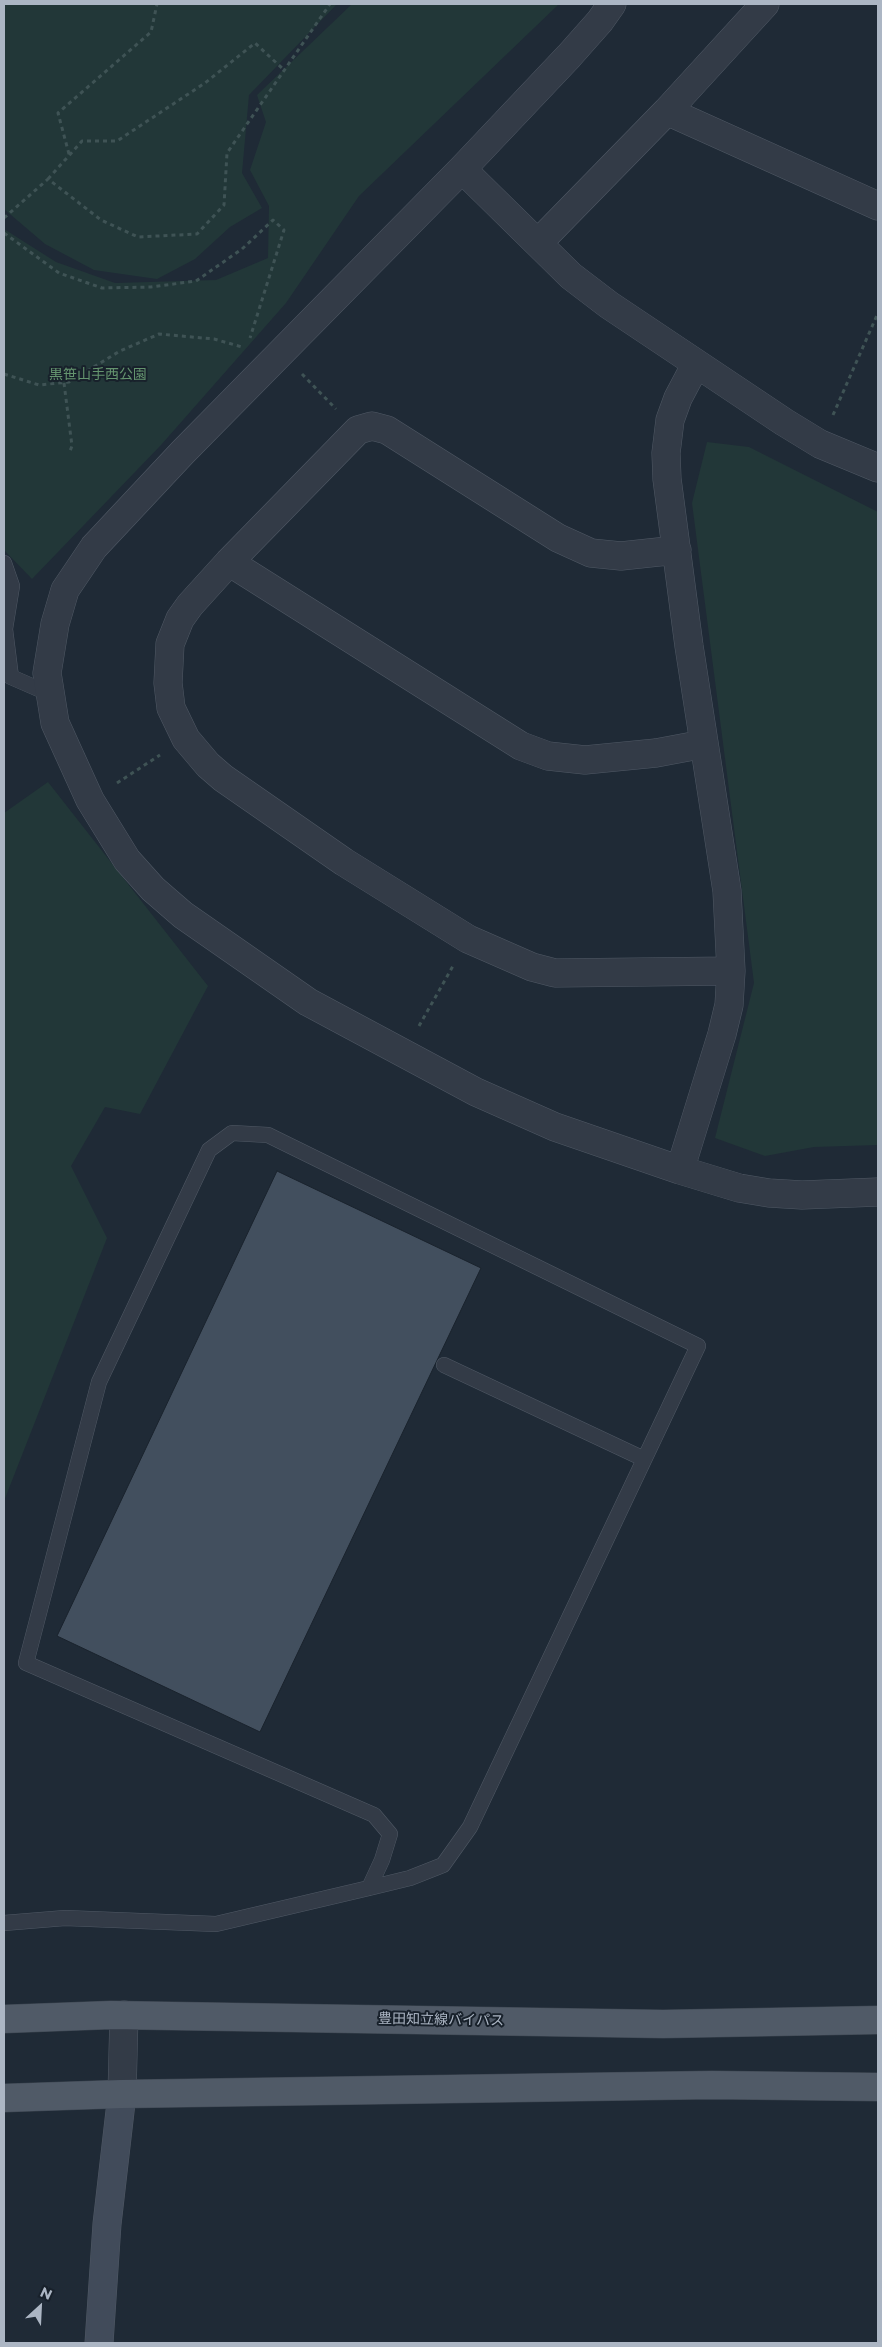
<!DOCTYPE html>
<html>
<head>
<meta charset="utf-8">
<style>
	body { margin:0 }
	#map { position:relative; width:882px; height:2347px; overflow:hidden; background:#1f2a36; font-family:Montserrat,sans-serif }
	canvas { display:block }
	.frame { position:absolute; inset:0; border:5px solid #acb6c4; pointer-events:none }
	.north { position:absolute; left:15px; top:2282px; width:50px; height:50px; -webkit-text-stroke:4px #18212b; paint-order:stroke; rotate:25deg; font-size:14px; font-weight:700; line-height:20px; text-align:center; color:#acb6c4 }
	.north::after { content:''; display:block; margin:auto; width:18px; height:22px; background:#acb6c4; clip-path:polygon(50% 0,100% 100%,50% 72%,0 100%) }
</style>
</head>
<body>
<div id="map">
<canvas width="882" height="2347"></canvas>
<div class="frame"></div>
<div class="north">N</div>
</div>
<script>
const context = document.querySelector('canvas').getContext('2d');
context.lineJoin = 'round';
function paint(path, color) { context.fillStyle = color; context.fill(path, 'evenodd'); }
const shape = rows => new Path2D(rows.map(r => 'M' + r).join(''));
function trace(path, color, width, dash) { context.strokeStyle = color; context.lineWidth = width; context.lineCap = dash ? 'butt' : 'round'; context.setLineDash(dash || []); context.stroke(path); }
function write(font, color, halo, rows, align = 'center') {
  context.font = font + ' Montserrat,"Noto Sans JP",sans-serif'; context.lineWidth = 4; context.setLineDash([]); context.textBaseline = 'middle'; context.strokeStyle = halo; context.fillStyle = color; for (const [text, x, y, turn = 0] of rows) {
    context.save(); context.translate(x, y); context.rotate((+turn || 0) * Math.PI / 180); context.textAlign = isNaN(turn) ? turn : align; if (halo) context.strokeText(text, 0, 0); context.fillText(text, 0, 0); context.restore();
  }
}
const green = shape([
	[4,4,337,4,249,95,242,173,262,208,230,227,195,259,157,279,94,270,45,244,4,209],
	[352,4,559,4,359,196,286,303,161,445,32,579,4,550,4,229,56,262,115,283,216,280,268,258,269,206,250,170,266,122,257,95],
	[707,442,749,447,878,512,878,1145,814,1147,765,1156,715,1138,754,983,692,503],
	[48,782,208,986,140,1114,105,1107,71,1166,107,1238,4,1501,4,813]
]);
const building = shape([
	[277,1171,481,1268,260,1732,57,1636,277,1171]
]);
const path = shape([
	[69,154,58,113,151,32,157,4],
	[48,179,82,141,117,141,205,83,255,43,284,70],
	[4,218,48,179,101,220,138,237,197,234,224,205,227,153,330,4],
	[4,233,59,273,102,288,151,287,196,281,242,249,273,220,284,230,250,338],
	[4,374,39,385,69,382,120,351,159,334,214,339,242,347],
	[302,374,336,409],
	[64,383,72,446,70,451],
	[833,415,878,313],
	[117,783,160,755],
	[419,1026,453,966]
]);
const lane = shape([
	[4,563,12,586,5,629,11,677,50,694],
	[444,1365,644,1459],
	[4,1923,65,1918,216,1924,369,1888,410,1878,443,1865,470,1827,698,1346,268,1135,232,1133,209,1150,99,1382,26,1663,374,1815,390,1834,382,1860,369,1888]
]);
const street = shape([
	[612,4,600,21,569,56,462,169,183,452,94,547,65,590,55,624,47,673,55,723,90,800,127,860,153,889,183,915,308,1002,476,1092,555,1127,680,1170,739,1188,769,1193,802,1195,878,1192],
	[667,111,878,206],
	[462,169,571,276,609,305,784,422,820,444,878,468],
	[538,243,667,111,765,4],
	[677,550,621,556,591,553,558,538,387,430,372,426,358,430,229,562,190,605,180,619,170,644,168,683,171,708,186,739,208,765,223,778,344,862,468,939,532,967,555,973,731,971],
	[229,562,521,746,548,756,585,760,656,753,704,744],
	[680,1170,722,1034,729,1005,731,971,727,891,689,646,667,479,666,453,670,420,678,398,696,364],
	[122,2094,124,2015]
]);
const secondary = shape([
	[99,2343,107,2224,122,2094]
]);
const primary = shape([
	[4,2019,111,2015,663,2024,878,2020],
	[4,2098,122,2094,712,2085,878,2087]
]);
const parkNames = [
	["黒笹山手西公園",98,375]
];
const streetNames = [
	["豊田知立線バイパス",441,2020,1]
];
paint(green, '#223738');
paint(building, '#424f5e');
trace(building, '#1a232d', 1);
trace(lane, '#505965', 16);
trace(street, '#505965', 29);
trace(secondary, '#505965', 29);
trace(primary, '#3c4550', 29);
trace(path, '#3f5355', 3, [4, 4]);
trace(lane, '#333b47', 15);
trace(street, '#333b47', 28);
trace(secondary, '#414b5a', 28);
trace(primary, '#505a67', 28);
write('14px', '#64946e', '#18212b', parkNames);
write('14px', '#acb6c4', '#18212b', streetNames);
</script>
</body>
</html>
